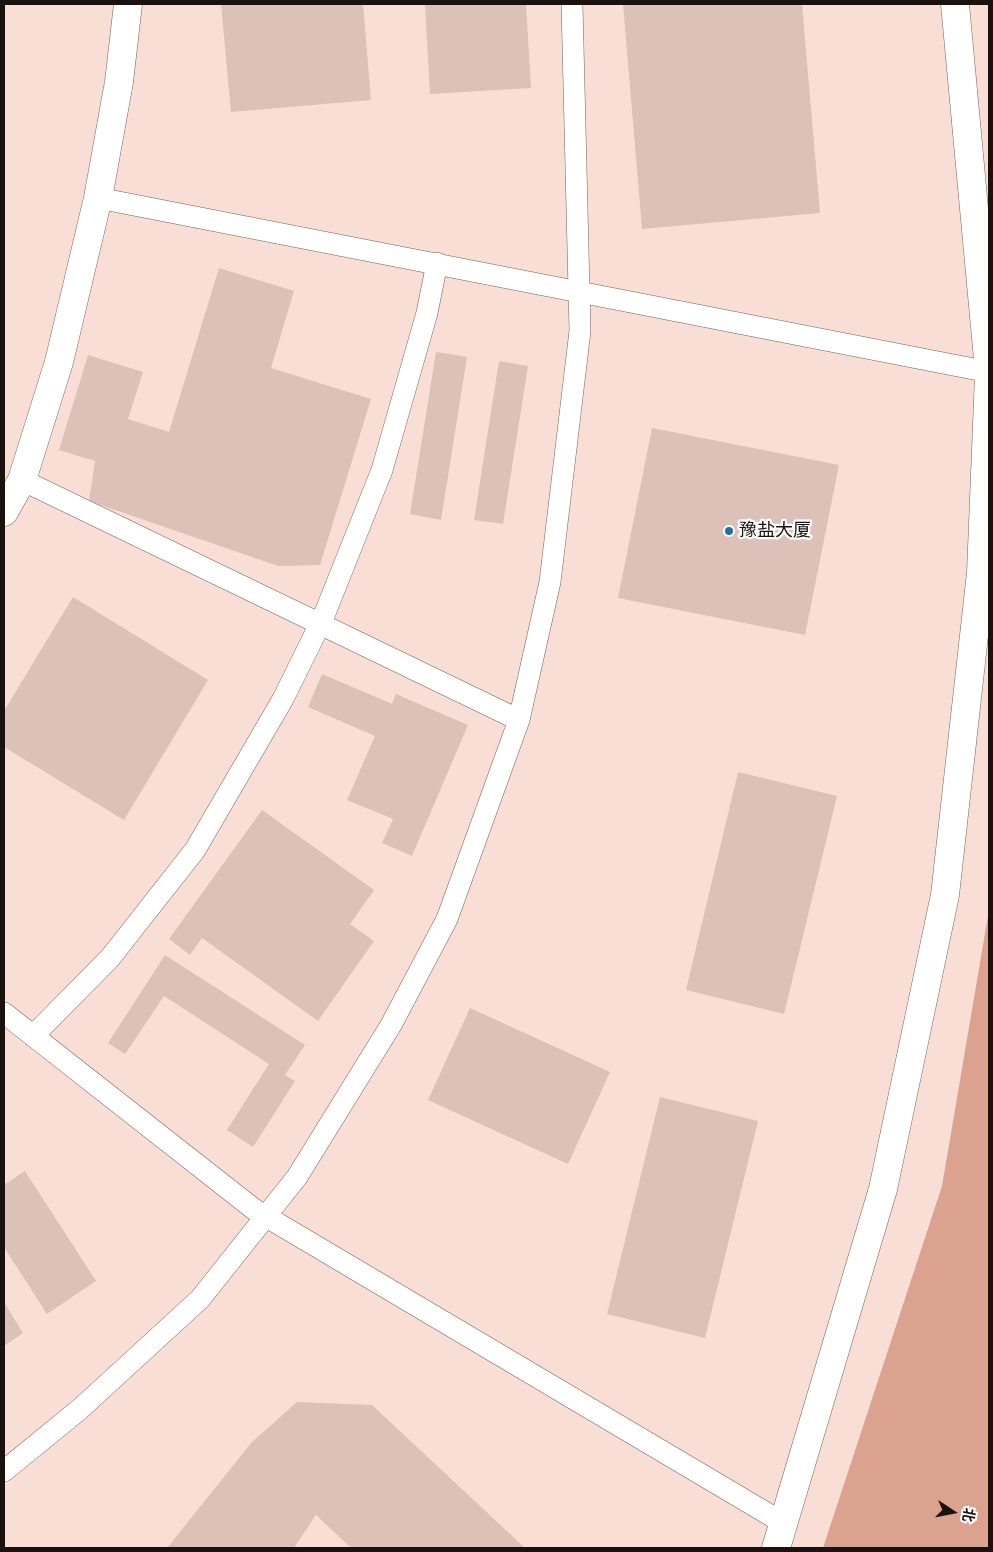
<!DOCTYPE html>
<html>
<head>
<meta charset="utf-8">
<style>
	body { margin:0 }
	#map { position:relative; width:993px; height:1552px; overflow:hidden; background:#f9ded5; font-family:Rubik,"Noto Sans SC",sans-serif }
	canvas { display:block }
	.frame { position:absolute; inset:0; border:5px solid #1b120f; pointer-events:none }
	.north { position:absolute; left:928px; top:1487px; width:50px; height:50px; -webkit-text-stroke:4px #fff; paint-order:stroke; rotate:101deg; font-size:14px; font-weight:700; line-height:20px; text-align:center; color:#1b120f }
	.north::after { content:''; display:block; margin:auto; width:18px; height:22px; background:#1b120f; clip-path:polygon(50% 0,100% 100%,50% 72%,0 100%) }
</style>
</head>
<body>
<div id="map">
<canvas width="993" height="1552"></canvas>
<div class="frame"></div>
<div class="north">北</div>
</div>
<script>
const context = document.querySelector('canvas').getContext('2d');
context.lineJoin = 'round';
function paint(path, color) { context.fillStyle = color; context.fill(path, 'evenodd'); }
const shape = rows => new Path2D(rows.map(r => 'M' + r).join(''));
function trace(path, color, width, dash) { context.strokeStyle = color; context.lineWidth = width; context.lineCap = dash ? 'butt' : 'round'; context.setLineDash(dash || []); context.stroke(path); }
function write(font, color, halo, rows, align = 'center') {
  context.font = font + ' Rubik,"Noto Sans SC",sans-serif'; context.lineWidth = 4.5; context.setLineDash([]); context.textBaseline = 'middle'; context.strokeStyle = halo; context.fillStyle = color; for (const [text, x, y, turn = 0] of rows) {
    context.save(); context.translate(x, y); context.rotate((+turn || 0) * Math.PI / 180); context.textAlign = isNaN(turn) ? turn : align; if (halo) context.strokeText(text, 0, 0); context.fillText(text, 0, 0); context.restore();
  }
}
const green = shape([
	[989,910,989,1548,823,1548,942,1186]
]);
const building = shape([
	[221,4,363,4,371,100,231,112],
	[425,4,526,4,531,88,430,94],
	[623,4,802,4,820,213,642,229],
	[219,268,294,291,271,368,371,399,320,565,278,566,89,501,95,461,59,450,88,355,143,372,128,419,169,432],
	[436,352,467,357,441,520,410,514],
	[499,361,528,366,503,524,474,520],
	[652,428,839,465,805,635,618,598],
	[73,597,208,680,124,820,4,747,4,711],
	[322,674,392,704,396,694,468,725,412,856,382,843,393,819,347,800,375,736,308,707],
	[738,772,837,796,784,1014,686,990],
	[262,810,374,890,350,924,374,941,318,1021,202,938,190,955,169,939],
	[165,955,305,1045,285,1075,295,1081,253,1147,227,1130,269,1064,164,996,125,1054,108,1043],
	[470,1008,610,1072,568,1164,428,1100],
	[660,1097,758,1121,705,1338,607,1314],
	[25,1171,96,1281,47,1314,4,1247,4,1185],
	[4,1302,23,1333,4,1346],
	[297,1402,372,1405,525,1548,351,1548,316,1515,294,1548,167,1548,252,1442]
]);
const street = shape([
	[98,198,989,372],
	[22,480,519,720],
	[4,1013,255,1210,785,1524],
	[33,1036,110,958,195,850,283,699,323,618,382,470,427,313,437,263],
	[4,1471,80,1409,200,1299,297,1177,391,1025,447,919,519,720,550,582,580,331,572,4]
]);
const secondary = shape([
	[955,4,989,370],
	[4,512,22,480,59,362,98,198,119,82,128,4],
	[776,1548,883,1189,945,895,981,573,989,375]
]);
const markers = [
	[729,531,5,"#1e72a3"]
];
const poiNames = [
	["豫盐大厦",739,531]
];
paint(green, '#dba290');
paint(building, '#dcc1b9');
trace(street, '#776058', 22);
trace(secondary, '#776058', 29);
trace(street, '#fff', 21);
trace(secondary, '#fff', 28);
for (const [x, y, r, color] of markers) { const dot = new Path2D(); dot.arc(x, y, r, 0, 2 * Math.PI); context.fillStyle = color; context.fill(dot); trace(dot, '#fff', 2); }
write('18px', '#1b120f', '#fff', poiNames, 'left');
</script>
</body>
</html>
